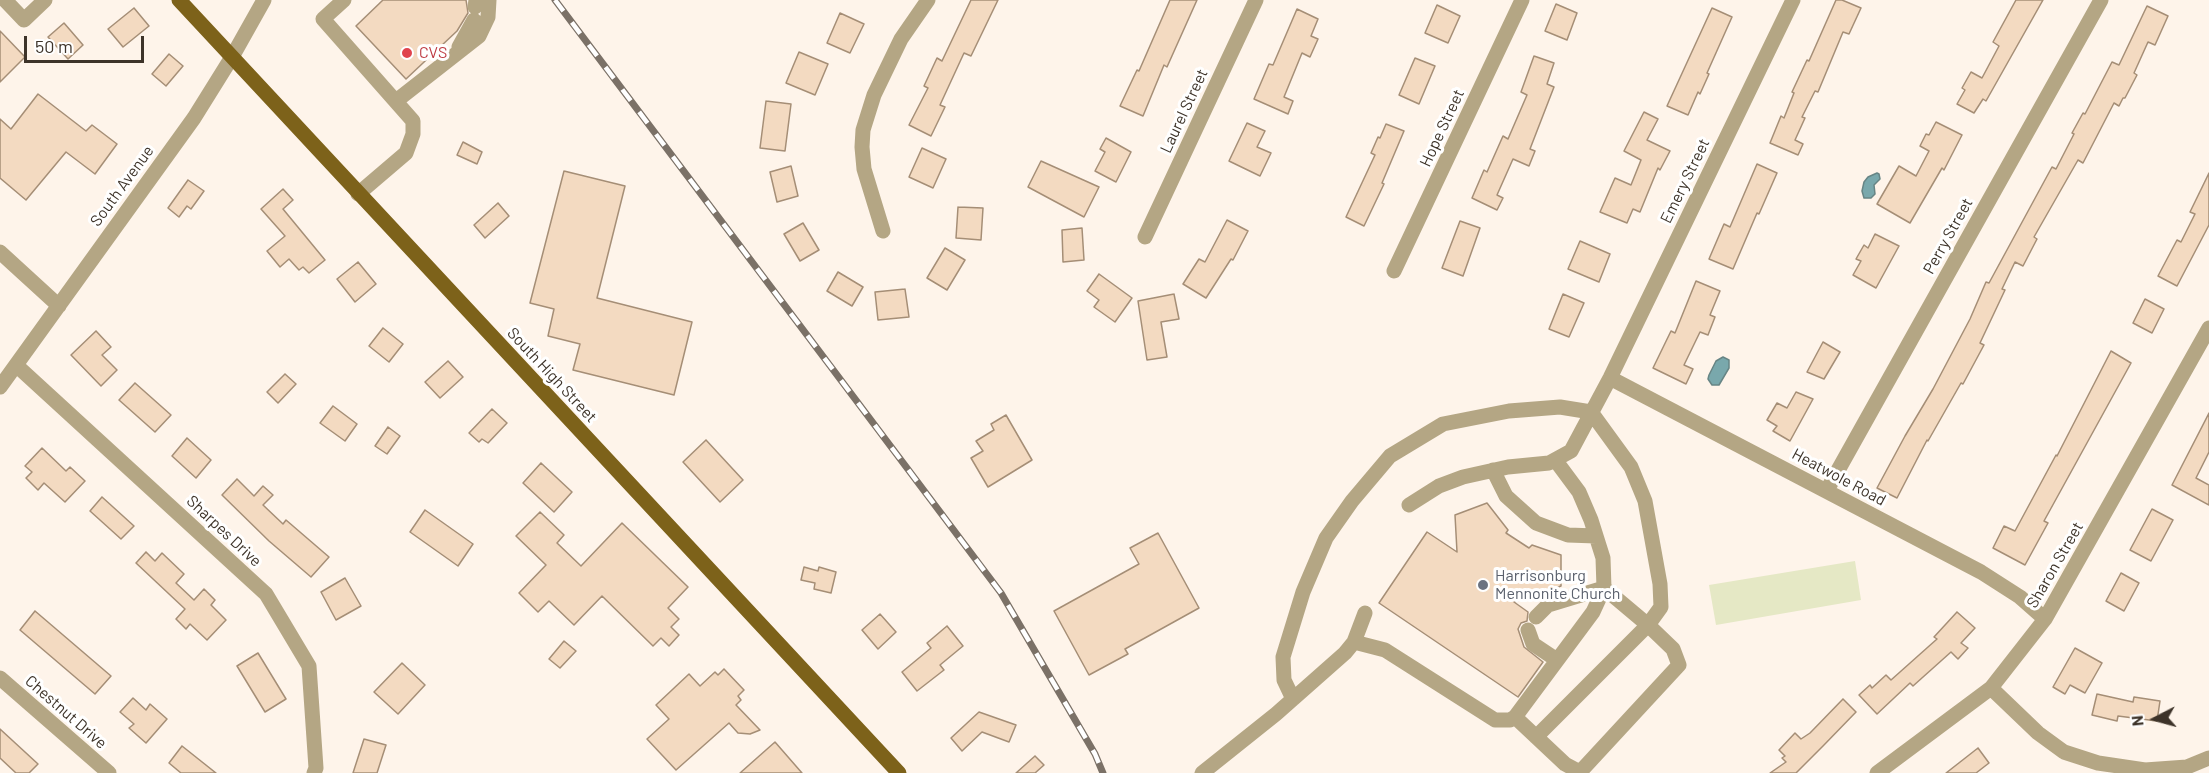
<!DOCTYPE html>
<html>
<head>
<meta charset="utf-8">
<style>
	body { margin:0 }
	#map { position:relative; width:2209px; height:773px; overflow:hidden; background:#fef4ea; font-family:Barlow,sans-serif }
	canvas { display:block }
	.north { position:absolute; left:2125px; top:689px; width:60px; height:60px; -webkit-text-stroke:4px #fff; paint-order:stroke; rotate:264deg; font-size:16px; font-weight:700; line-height:24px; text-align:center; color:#3d3329 }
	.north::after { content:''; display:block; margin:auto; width:21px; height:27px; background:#3d3329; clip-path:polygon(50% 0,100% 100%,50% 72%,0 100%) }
	.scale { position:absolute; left:24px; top:36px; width:120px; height:27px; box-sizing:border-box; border:3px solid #3d3329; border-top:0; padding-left:8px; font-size:18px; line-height:21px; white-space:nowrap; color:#3d3329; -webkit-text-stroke:4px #fff; paint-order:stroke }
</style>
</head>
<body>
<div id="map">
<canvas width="2209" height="773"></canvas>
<div class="north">N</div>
<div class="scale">50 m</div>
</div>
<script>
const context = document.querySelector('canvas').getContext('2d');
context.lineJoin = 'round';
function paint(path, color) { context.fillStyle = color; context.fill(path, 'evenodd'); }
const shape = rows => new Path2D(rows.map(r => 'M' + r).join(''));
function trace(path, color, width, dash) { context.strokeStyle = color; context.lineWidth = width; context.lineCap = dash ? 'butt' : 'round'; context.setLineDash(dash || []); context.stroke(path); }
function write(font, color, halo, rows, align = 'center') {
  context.font = font + ' Barlow,sans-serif'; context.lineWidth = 6; context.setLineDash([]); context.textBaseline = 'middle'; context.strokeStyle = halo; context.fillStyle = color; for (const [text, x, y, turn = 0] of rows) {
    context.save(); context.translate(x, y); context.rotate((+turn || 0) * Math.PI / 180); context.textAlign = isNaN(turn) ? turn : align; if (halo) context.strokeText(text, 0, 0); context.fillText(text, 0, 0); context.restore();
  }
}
const green = shape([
	[1855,561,1861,600,1716,625,1709,585]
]);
const water = shape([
	[1877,173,1879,174,1880,179,1874,185,1875,194,1871,198,1864,198,1862,191,1864,182,1868,177,1877,173],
	[1723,357,1729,360,1729,368,1719,385,1712,385,1708,379,1709,375,1716,361,1723,357]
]);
const building = shape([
	[383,0,466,0,468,13,457,31,406,79,356,26,383,0],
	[971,0,998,0,971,56,964,53,940,105,945,107,931,136,909,125,928,88,924,86,937,58,942,61,971,0],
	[1170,0,1197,0,1167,67,1164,65,1143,116,1120,106,1137,70,1139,71,1170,0],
	[1836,0,1842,0,1861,8,1849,34,1843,32,1818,92,1815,91,1802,117,1805,118,1795,140,1803,144,1798,155,1770,143,1781,116,1784,118,1794,93,1792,92,1807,60,1809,61,1836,0],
	[2016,0,2043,0,1986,101,1983,99,1974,113,1957,104,1965,90,1962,88,1971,72,1982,78,1999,46,1993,42,2016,0],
	[1556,4,1577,13,1567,40,1545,31,1556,4],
	[1437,5,1460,16,1448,43,1425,33,1437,5],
	[2147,6,2168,16,2155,45,2148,42,2134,73,2137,75,2125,98,2123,98,2119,106,2114,103,2083,163,2078,160,2034,237,2037,239,2023,266,2015,262,2002,289,2005,290,1980,343,1984,345,1963,384,1961,383,1928,441,1927,440,1897,498,1877,488,1905,436,1933,389,1970,319,1986,282,1989,283,2052,167,2056,169,2074,134,2072,133,2083,113,2085,114,2112,62,2119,65,2147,6],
	[134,8,149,26,123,47,108,29,134,8],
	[1712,8,1732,17,1707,73,1709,74,1700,94,1698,92,1688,115,1667,106,1712,8],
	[1297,9,1318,19,1311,36,1318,39,1310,57,1302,53,1284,97,1293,101,1288,114,1254,99,1269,64,1273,65,1297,9],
	[840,13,864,24,850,53,827,43,840,13],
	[64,23,83,45,68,59,48,37,64,23],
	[0,31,25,57,0,82,0,31],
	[799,52,828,64,815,95,786,83,799,52],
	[169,54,183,66,166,86,152,74,169,54],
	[1534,56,1554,63,1547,84,1554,87,1530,149,1535,151,1529,166,1513,159,1497,195,1503,198,1497,210,1472,198,1484,170,1487,172,1503,136,1508,139,1527,95,1521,92,1534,56],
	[1415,58,1435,66,1419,104,1399,95,1415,58],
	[38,94,86,131,92,125,117,144,95,174,66,152,26,200,0,178,0,119,11,129,38,94],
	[766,101,791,104,785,151,760,148,766,101],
	[1644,112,1658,119,1647,140,1670,151,1660,170,1658,168,1640,212,1633,209,1627,223,1600,212,1615,178,1631,185,1641,160,1624,151,1644,112],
	[1936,122,1962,135,1944,170,1942,168,1910,223,1877,204,1899,166,1916,176,1929,151,1920,146,1926,134,1929,135,1936,122],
	[1247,123,1265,131,1257,147,1271,153,1260,176,1229,161,1247,123],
	[1386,124,1404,131,1382,183,1384,184,1364,226,1346,217,1375,155,1371,153,1378,137,1380,138,1386,124],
	[1106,138,1131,152,1116,182,1095,171,1105,152,1100,149,1106,138],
	[463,142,482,152,477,164,457,155,463,142],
	[922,148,946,159,933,188,909,177,922,148],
	[1041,161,1099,187,1084,217,1028,187,1041,161],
	[1757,164,1777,173,1759,214,1757,213,1733,269,1709,259,1724,224,1730,227,1757,164],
	[791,166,798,196,777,202,770,172,791,166],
	[564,171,625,186,597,298,692,322,674,395,573,370,580,344,548,336,554,309,530,303,564,171],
	[2209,173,2209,225,2177,286,2158,276,2177,240,2181,242,2195,214,2190,212,2209,173],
	[188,180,204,191,191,209,187,206,179,217,168,208,188,180],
	[283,189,293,200,283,209,325,260,309,273,303,267,299,270,289,259,280,267,267,251,285,236,261,209,283,189],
	[498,203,509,216,485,238,474,225,498,203],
	[958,207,983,208,981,240,956,238,958,207],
	[1227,220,1248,231,1233,260,1231,259,1206,298,1183,284,1199,259,1205,262,1227,220],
	[1460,221,1480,228,1463,276,1442,268,1460,221],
	[803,223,819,250,800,261,784,234,803,223],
	[1082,228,1084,260,1063,262,1062,230,1082,228],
	[1875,234,1899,246,1876,288,1853,275,1861,261,1856,259,1864,245,1868,248,1875,234],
	[1580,241,1610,254,1599,282,1568,269,1580,241],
	[945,248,965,260,947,290,927,278,945,248],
	[358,262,376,284,355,302,337,279,358,262],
	[838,272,863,287,852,306,827,291,838,272],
	[1099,274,1132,298,1115,322,1094,307,1099,300,1087,291,1099,274],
	[1696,281,1720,291,1710,315,1715,317,1708,335,1700,332,1684,365,1693,369,1686,384,1653,368,1671,331,1675,333,1696,281],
	[905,289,909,317,878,320,875,292,905,289],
	[1174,294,1179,319,1161,322,1167,357,1147,360,1138,301,1174,294],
	[1563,294,1584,303,1569,337,1549,329,1563,294],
	[2145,299,2164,309,2152,333,2133,323,2145,299],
	[383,328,403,344,389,362,369,346,383,328],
	[96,331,111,347,102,355,117,370,101,386,71,355,96,331],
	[1823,342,1840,352,1824,379,1807,372,1823,342],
	[2111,351,2131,363,2044,521,2048,523,2025,565,1993,548,2004,526,2015,531,2056,455,2057,456,2111,351],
	[448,361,463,377,440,398,425,382,448,361],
	[285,374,296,384,278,403,267,392,285,374],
	[135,383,171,415,155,432,119,400,135,383],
	[1796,392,1813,399,1790,441,1773,431,1777,426,1767,420,1777,403,1787,408,1796,392],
	[333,406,357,424,345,441,320,423,333,406],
	[492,409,507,423,488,443,482,439,479,442,469,433,492,409],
	[2209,413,2209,452,2196,478,2209,485,2209,505,2172,485,2209,413],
	[1006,415,1032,460,988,487,971,458,983,451,976,441,994,430,991,424,1006,415],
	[388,427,400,436,387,454,375,446,388,427],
	[187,438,211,460,196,478,172,456,187,438],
	[706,440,743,480,720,502,683,462,706,440],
	[42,448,66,471,70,467,85,481,65,502,44,483,38,490,26,478,32,472,25,466,42,448],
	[541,463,572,492,554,512,523,483,541,463],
	[237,479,254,496,263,486,273,495,263,505,283,524,286,520,329,557,311,577,269,541,222,495,237,479],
	[102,497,134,526,121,539,90,511,102,497],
	[1487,503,1508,530,1506,533,1529,548,1532,545,1561,555,1561,586,1514,602,1528,612,1527,621,1521,623,1518,629,1524,647,1543,662,1518,697,1379,603,1427,532,1457,552,1455,515,1487,503],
	[2152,509,2173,520,2151,561,2130,550,2152,509],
	[425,510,473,544,458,566,410,532,425,510],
	[540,512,564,535,557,543,581,566,622,523,688,587,668,608,679,619,671,627,679,635,669,646,661,638,653,646,602,596,574,625,549,601,538,612,519,593,546,565,516,536,540,512],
	[1158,533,1199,608,1125,649,1128,654,1089,675,1054,611,1139,564,1130,548,1158,533],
	[146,552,155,561,162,553,184,574,176,583,194,600,204,589,215,600,211,605,226,620,207,640,190,624,186,629,176,619,185,609,136,563,146,552],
	[804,567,818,571,819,567,836,572,831,593,814,589,815,583,801,580,804,567],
	[2121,573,2139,583,2124,611,2106,601,2121,573],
	[345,578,361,606,336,620,321,592,345,578],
	[35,611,111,676,95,694,20,630,35,611],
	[1957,612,1975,628,1961,643,1968,648,1958,659,1951,652,1913,686,1910,683,1877,714,1859,695,1870,685,1872,688,1886,675,1891,680,1937,639,1934,637,1957,612],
	[880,614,896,632,878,649,862,630,880,614],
	[947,626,963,646,940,665,944,670,917,691,902,672,931,648,927,643,947,626],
	[564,641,576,651,560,668,549,659,564,641],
	[2075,648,2102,663,2085,693,2070,685,2065,694,2053,687,2075,648],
	[258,653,286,699,265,712,237,666,258,653],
	[402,663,425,685,398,714,374,692,402,663],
	[724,669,744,690,738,696,741,700,736,705,760,730,750,734,738,733,729,723,676,770,647,739,669,719,656,705,689,674,700,686,715,672,718,675,724,669],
	[2097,694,2133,702,2134,697,2160,701,2157,721,2118,716,2117,721,2092,715,2097,694],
	[133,698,146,710,150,704,167,719,146,743,129,728,134,724,120,712,133,698],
	[1843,699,1856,712,1823,746,1796,773,1770,773,1786,762,1782,758,1785,756,1779,750,1795,733,1801,739,1810,733,1843,699],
	[979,712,1016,725,1009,742,982,732,962,751,951,738,979,712],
	[0,729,38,764,29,773,16,773,0,758,0,729],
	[364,739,386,745,377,773,353,773,364,739],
	[775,742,802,773,740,773,775,742],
	[182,746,216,773,181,773,169,763,182,746],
	[1978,748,1989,763,1976,773,1946,773,1978,748],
	[1035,756,1044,765,1035,773,1016,773,1035,756]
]);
const minor = shape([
	[5,0,24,20,45,0],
	[344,0,323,19,413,121,413,134,406,153,358,194],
	[475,7,476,0],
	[459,47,474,20],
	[396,101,479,36,488,17,489,0],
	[883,231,864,169,862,147,863,130,874,95,901,39,928,0],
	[1145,237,1256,0],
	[0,252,59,306],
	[1394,271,1522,0],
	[16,365,266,594,309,666,316,768,314,773],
	[1610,378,1981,572,2020,597,2045,619],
	[0,387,194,118,232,57,264,0],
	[1493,470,1506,496,1536,523,1568,535,1596,536],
	[1827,490,2101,0],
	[1409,505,1439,486,1463,477,1508,467,1549,463,1571,451,1610,378,1793,0],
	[1528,630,1533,644,1557,660],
	[1354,642,1385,650,1495,720,1510,720,1515,717,1593,612,1604,588,1603,558,1591,520,1579,492,1556,461],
	[0,678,109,773],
	[1991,688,2038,733,2064,752,2098,763,2145,770,2187,767,2209,758],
	[1293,699,1284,680,1283,657,1303,592,1326,538,1352,501,1390,456,1443,424,1509,411,1560,407,1591,412,1631,467,1645,501,1660,584,1661,607,1648,625,1536,737],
	[1515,717,1565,764,1580,772,1679,665,1673,649,1648,625,1604,588,1548,605,1536,617],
	[1202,773,1276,714,1345,653,1354,642,1365,613],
	[1877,773,1991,688,2045,619,2209,328]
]);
const major = shape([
	[179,0,899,773]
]);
const rail = shape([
	[555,0,1001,593,1095,754,1103,773]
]);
const markers = [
	[407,53,6,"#e0444e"],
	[1483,585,6,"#6b7280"]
];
const healthNames = [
	["CVS",419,53]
];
const streetNames = [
	["Laurel Street",1184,111,-65],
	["Hope Street",1442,128,-65],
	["Emery Street",1685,181,-64],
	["South Avenue",122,186,-54],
	["Perry Street",1948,236,-61],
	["South High Street",552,375,47],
	["Heatwole Road",1839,477,28],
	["Sharpes Drive",224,531,43],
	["Sharon Street",2055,565,-60],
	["Chestnut Drive",66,712,41]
];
const worshipNames = [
	["Harrisonburg",1495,576],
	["Mennonite Church",1495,594]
];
paint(green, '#e5e8c5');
paint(water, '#79a8ac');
trace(water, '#678585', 1.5);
paint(building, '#f3dac1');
trace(building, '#a58e76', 1.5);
trace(minor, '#b4a684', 15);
trace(major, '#7d621a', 15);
trace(rail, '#7b7167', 7);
trace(rail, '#fff', 4.5, [14]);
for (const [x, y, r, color] of markers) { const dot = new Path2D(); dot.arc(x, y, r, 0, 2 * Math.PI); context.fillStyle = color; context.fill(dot); trace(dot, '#fff', 2); }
write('16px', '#be3a42', '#fff', healthNames, 'left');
write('16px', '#3d3329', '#fff', streetNames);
write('16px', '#5b616d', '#fff', worshipNames, 'left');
</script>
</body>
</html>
